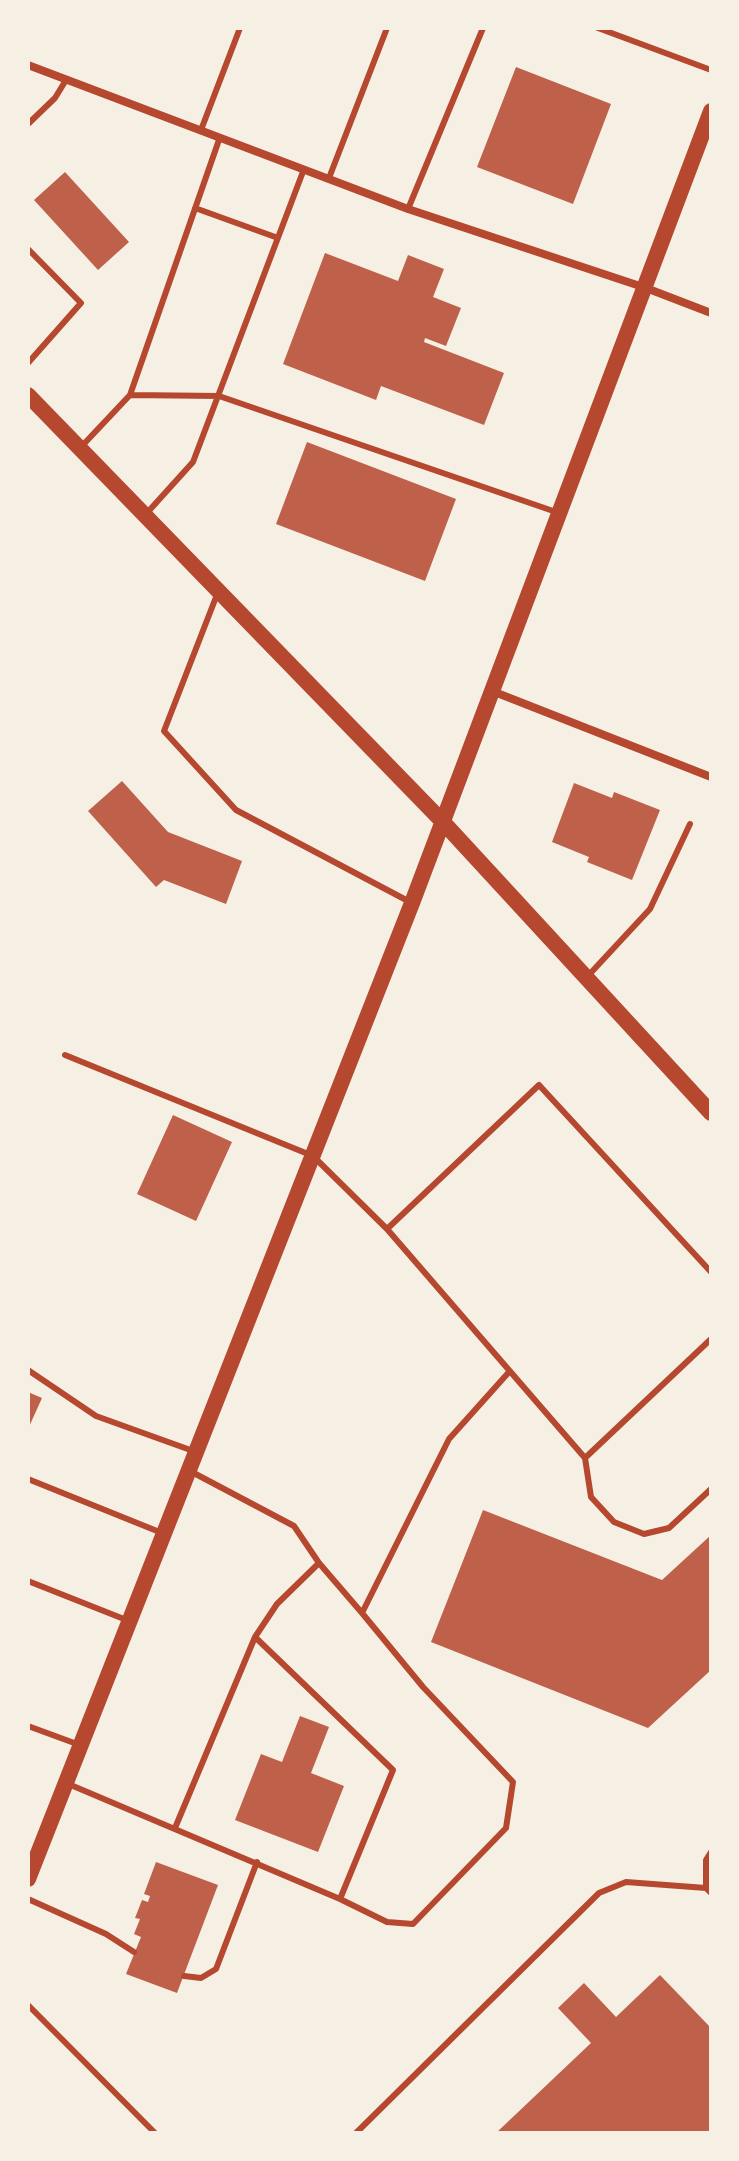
<!DOCTYPE html>
<html>
<head>
<meta charset="utf-8">
<style>
	body { margin:0 }
	#map { position:relative; width:739px; height:2161px; overflow:hidden; background:#f6efe4; font-family:Montserrat,sans-serif }
	canvas { display:block }
	.frame { position:absolute; inset:0; border:30px solid #f6efe4; pointer-events:none }
</style>
</head>
<body>
<div id="map">
<canvas width="739" height="2161"></canvas>
<div class="frame"></div>
</div>
<script>
const context = document.querySelector('canvas').getContext('2d');
context.lineJoin = 'round';
function paint(path, color) { context.fillStyle = color; context.fill(path, 'evenodd'); }
const shape = rows => new Path2D(rows.map(r => 'M' + r).join(''));
function trace(path, color, width, dash) { context.strokeStyle = color; context.lineWidth = width; context.lineCap = dash ? 'butt' : 'round'; context.setLineDash(dash || []); context.stroke(path); }
const building = shape([
	[516,67,611,104,573,204,477,167],
	[65,172,129,242,98,270,34,200],
	[325,253,398,281,408,255,444,269,433,297,461,308,446,346,425,338,424,342,504,373,484,425,381,386,376,400,283,364],
	[307,442,456,499,425,581,276,524],
	[122,781,168,832,242,861,226,904,164,880,156,887,88,811],
	[574,783,612,798,614,792,660,810,632,880,587,862,589,857,552,842],
	[173,1115,232,1142,196,1221,137,1194],
	[28,1392,42,1398,28,1429],
	[483,1510,662,1580,711,1535,711,1670,648,1728,431,1642],
	[300,1716,329,1727,311,1773,344,1786,318,1852,235,1820,261,1754,282,1762],
	[156,1862,218,1885,177,1993,126,1974,141,1937,134,1934,140,1919,135,1918,142,1900,148,1902,150,1896,144,1894],
	[660,1975,711,2028,711,2133,496,2133,591,2043,558,2008,584,1983,616,2017]
]);
const service = shape([
	[598,28,711,70],
	[28,124,55,98,66,80],
	[201,130,240,28],
	[329,178,387,28],
	[195,208,278,238],
	[408,209,483,28],
	[28,249,81,303,28,363],
	[130,395,219,396,559,513],
	[81,447,130,395,220,137],
	[146,514,193,462,304,169],
	[218,592,164,731,236,810,410,902],
	[586,978,650,909,690,824],
	[65,1055,313,1156,387,1229,585,1458,591,1497,614,1522,644,1534,669,1528,711,1489],
	[387,1229,539,1085,711,1272],
	[28,1370,96,1416,196,1452],
	[585,1458,711,1339],
	[190,1471,294,1526,319,1563,362,1613,449,1439,509,1372],
	[28,1479,162,1533],
	[28,1581,129,1621],
	[255,1637,277,1604,319,1563],
	[28,1726,77,1744],
	[66,1783,340,1899,393,1770,255,1637,175,1828],
	[711,1852,706,1860,706,1888,711,1893],
	[28,1899,106,1934,134,1952],
	[340,1899,387,1922,413,1924,506,1828,513,1782,423,1687,362,1613],
	[184,1976,201,1978,216,1969,257,1862],
	[28,2005,155,2133],
	[356,2133,599,1893,626,1882,706,1888]
]);
const minor = shape([
	[28,65,408,209,646,288,711,313],
	[492,691,711,777]
]);
const secondary = shape([
	[28,395,442,821,711,1113],
	[28,1879,412,903,711,111]
]);
paint(building, '#bf614a');
trace(service, '#b5482f', 6);
trace(minor, '#b5482f', 8);
trace(secondary, '#b5482f', 16);
</script>
</body>
</html>
